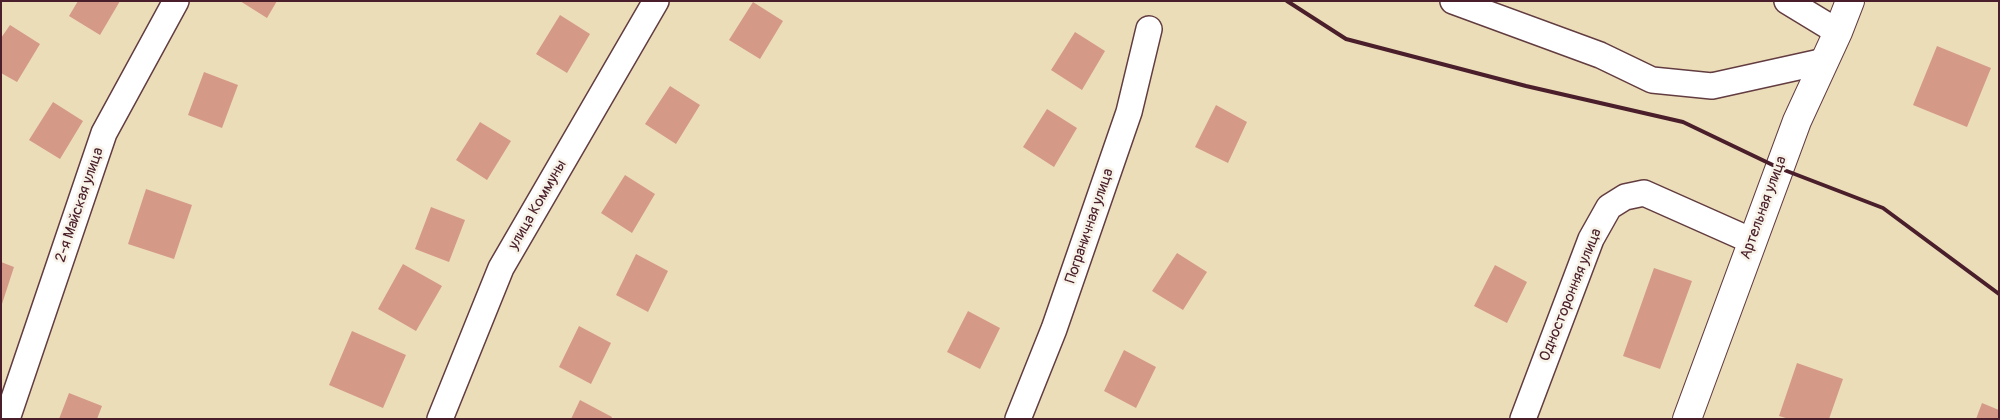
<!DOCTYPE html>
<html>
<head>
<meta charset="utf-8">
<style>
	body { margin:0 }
	#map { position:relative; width:2000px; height:420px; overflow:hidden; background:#ecddb9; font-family:Pangolin,sans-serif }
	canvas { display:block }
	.frame { position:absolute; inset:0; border:2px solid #4a1f2b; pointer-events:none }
</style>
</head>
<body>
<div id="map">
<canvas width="2000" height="420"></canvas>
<div class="frame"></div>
</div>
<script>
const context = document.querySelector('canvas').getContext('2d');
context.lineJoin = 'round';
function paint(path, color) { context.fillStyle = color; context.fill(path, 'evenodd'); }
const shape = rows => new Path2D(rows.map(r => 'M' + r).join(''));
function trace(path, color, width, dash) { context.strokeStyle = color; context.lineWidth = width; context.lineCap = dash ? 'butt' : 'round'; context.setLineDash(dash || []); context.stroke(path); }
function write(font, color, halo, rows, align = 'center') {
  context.font = font + ' Pangolin,sans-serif'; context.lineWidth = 5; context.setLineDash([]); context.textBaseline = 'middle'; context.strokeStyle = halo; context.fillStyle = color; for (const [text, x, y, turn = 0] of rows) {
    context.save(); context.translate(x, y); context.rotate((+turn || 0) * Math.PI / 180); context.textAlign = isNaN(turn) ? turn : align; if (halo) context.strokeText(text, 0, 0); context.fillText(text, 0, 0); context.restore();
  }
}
const building = shape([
	[78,1,120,1,100,35,69,16],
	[240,1,277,1,267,18],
	[753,2,783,21,760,59,729,40],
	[560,15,590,34,567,73,536,54],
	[10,25,40,44,17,82,1,73,1,38],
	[1075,32,1105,51,1082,90,1051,70],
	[1937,46,1991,68,1967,127,1913,105],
	[204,72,238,85,222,128,188,115],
	[670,86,700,105,676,144,645,124],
	[53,102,83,121,60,159,29,140],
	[1216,105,1247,122,1228,163,1195,147],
	[1047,109,1077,128,1054,167,1023,147],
	[480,122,511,141,487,180,456,160],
	[625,175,655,194,632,233,601,213],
	[146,189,192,205,174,259,128,244],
	[431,207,465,220,449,262,415,249],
	[1177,253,1207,272,1183,310,1152,291],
	[636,254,668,271,648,312,616,295],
	[1,262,14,267,2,304,1,304],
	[403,264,442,286,416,331,378,309],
	[1495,265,1527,282,1507,323,1474,306],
	[1654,268,1692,281,1660,369,1623,356],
	[968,311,1000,328,980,369,947,352],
	[579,326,611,343,591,384,559,367],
	[352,331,406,355,383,408,329,385],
	[1124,350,1156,367,1136,408,1104,391],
	[1797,363,1843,379,1829,419,1789,419,1779,416],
	[69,393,102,406,97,419,59,419],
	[580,400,612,417,611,419,571,419],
	[1982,403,1999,410,1999,419,1976,419]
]);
const minor = shape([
	[1453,1,1600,55,1652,80,1712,86,1825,61],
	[1787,1,1838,32],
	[7,419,104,133,176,1],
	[440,419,501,268,656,1],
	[1018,419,1054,329,1129,112,1149,29],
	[1523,419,1591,239,1609,207,1625,197,1644,193,1752,241]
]);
const secondary = shape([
	[1687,419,1797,121,1838,32,1850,1]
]);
const rail = shape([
	[1287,1,1346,39,1526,86,1683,122,1779,168,1883,208,1999,294]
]);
const streetNames = [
	["2-я Майская улица",80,205,-71],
	["улица Коммуны",538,205,-60],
	["Артельная улица",1764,208,-70],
	["Пограничная улица",1090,226,-71],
	["Односторонняя улица",1571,295,-68]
];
paint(building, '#d59988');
trace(minor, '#623c40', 28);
trace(secondary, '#623c40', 30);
trace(minor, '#fff', 25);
trace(secondary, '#fff', 28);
trace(rail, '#4a1f2b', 4);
write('15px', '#4a1f2b', '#f7f3e8', streetNames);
</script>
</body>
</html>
